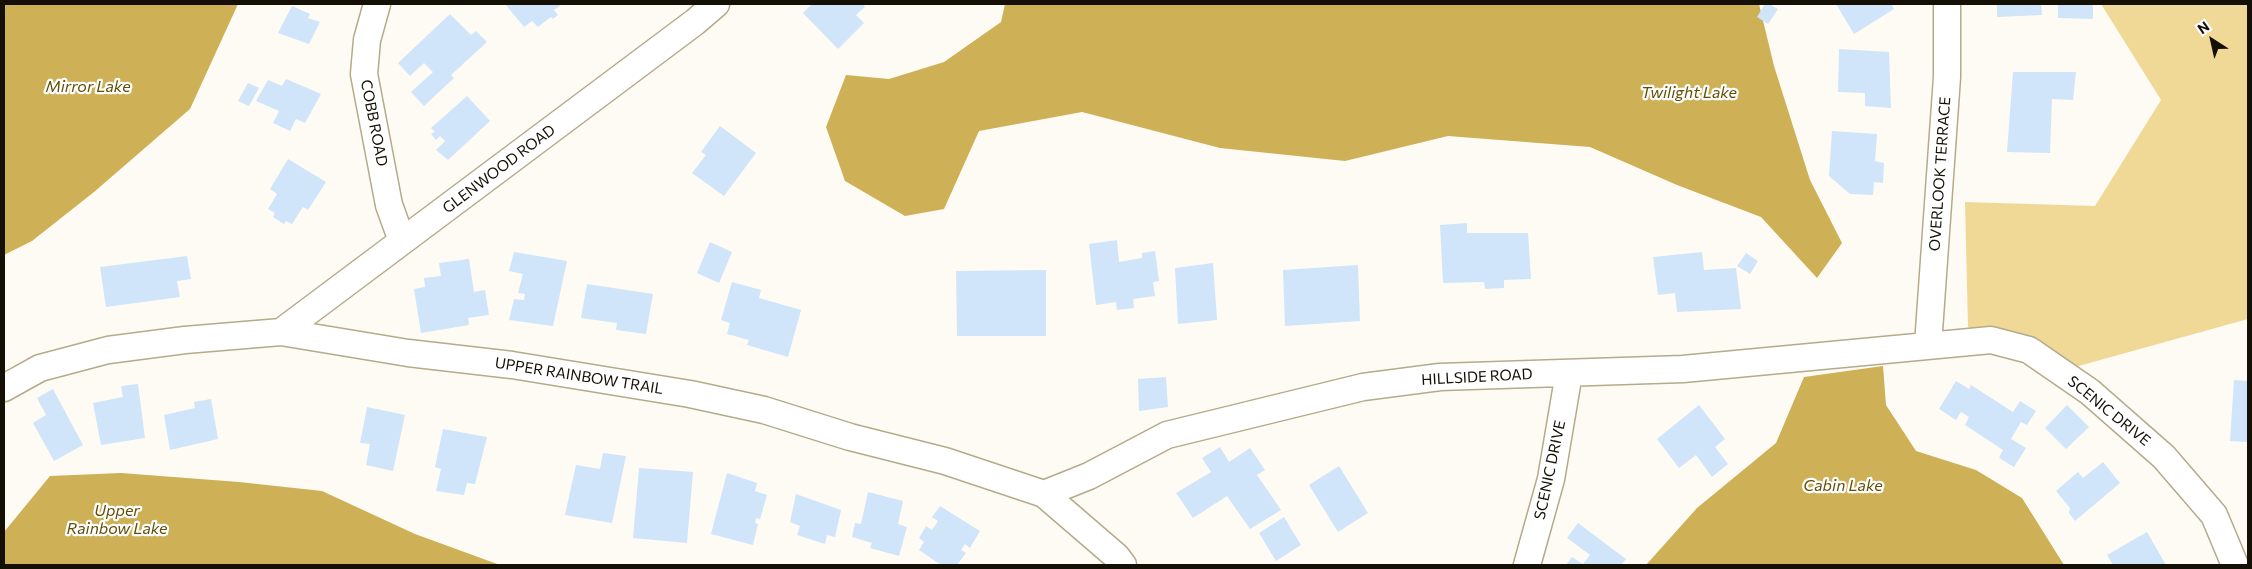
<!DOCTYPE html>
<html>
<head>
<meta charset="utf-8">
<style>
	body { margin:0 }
	#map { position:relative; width:2252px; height:569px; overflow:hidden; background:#fdfbf4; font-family:Commissioner,sans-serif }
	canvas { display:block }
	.frame { position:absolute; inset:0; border:5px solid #141005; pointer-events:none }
	.north { position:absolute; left:2187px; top:15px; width:50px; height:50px; -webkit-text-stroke:4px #fff; paint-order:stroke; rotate:325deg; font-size:14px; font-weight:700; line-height:20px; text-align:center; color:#141005 }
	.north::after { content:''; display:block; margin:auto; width:18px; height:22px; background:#141005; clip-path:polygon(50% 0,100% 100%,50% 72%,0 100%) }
</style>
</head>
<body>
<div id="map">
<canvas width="2252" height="569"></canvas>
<div class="frame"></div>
<div class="north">N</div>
</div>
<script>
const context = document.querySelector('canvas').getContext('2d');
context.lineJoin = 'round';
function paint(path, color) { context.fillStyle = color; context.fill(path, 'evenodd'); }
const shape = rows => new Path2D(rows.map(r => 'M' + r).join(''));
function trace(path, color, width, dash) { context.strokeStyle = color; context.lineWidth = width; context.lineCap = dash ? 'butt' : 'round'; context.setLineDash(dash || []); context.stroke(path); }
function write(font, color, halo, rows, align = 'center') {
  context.font = font + ' Commissioner,sans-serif'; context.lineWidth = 4.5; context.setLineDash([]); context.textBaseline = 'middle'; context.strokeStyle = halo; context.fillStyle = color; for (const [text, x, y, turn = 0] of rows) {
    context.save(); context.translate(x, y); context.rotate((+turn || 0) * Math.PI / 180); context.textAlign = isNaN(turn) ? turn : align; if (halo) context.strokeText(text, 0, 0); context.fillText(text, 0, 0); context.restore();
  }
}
const green = shape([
	[2101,4,2248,4,2248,319,2075,367,1968,327,1965,202,2095,206,2161,100]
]);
const water = shape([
	[4,4,238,4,190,109,94,192,32,241,4,255],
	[1005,4,1759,4,1774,66,1810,180,1842,243,1817,278,1761,217,1677,185,1590,147,1448,136,1345,161,1220,148,1082,112,979,131,944,209,905,216,845,181,826,127,846,75,889,79,944,62,1001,22],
	[1883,366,1886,405,1916,451,1976,470,2022,498,2064,565,1646,565,1697,508,1776,443,1804,377],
	[121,473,239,482,322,491,415,534,500,565,4,565,4,532,50,476]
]);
const building = shape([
	[505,4,562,4,554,10,558,15,553,19,551,17,538,27,532,21,524,27],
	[812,4,863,4,865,7,856,15,864,23,838,49,803,13],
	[1765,4,1769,4,1778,9,1768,24,1757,17],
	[1836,4,1891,4,1894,9,1854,34],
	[1997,4,2041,4,2042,15,1997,17],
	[2058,4,2093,4,2093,19,2058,18],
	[292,6,310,14,308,18,320,22,309,44,278,33],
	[450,14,471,35,476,31,487,42,451,75,454,78,424,106,411,92,433,72,424,63,410,76,398,63],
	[1839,49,1889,52,1891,108,1865,106,1865,93,1838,92],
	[2013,72,2076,72,2073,100,2052,99,2050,153,2007,152],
	[286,79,321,94,305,123,296,119,290,131,273,123,279,111,256,101,268,80,282,86],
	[248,83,259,88,249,106,238,101],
	[467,96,490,121,448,160,436,150,445,141,440,136,436,140,431,134,435,132,431,128],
	[720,126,756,153,724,196,692,173,706,155,701,152],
	[1832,131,1877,134,1875,161,1884,163,1883,183,1874,182,1873,195,1850,194,1829,176],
	[288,159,326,182,308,210,303,207,292,224,286,221,284,224,273,217,275,213,268,209,277,194,270,189],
	[1467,223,1467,233,1528,233,1531,279,1504,280,1504,288,1485,289,1484,282,1443,283,1440,225],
	[1117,240,1119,262,1142,258,1142,253,1155,251,1159,281,1153,282,1155,296,1133,299,1134,308,1117,310,1116,302,1096,305,1089,244],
	[710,242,732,252,719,283,697,273],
	[514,252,567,261,553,326,509,320,514,299,524,300,525,294,518,293,523,274,509,271],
	[1702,252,1704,270,1736,268,1741,309,1677,312,1675,293,1658,295,1653,257],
	[1746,253,1758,261,1750,274,1737,266],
	[187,256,191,279,177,281,180,297,106,307,100,267],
	[469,259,474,292,485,290,489,315,468,318,469,325,421,333,414,289,425,287,424,278,441,276,439,263],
	[1213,263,1217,320,1178,324,1175,268],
	[1358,265,1360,321,1285,326,1283,270],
	[1046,270,1046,336,957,336,956,271],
	[732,282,761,290,759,298,801,310,788,357,747,345,749,340,727,334,730,323,721,320],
	[587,284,653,294,646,334,616,330,617,323,581,318],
	[1166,377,1168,407,1139,411,1138,379],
	[2234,380,2248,381,2248,442,2230,441],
	[1956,381,1969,389,1971,385,2013,412,2020,401,2036,411,2027,425,2021,422,2011,439,2026,448,2014,467,1999,458,2003,450,1965,425,1969,417,1961,412,1956,420,1939,409],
	[138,384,145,438,101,445,93,403,123,397,121,386],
	[53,389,83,445,54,461,33,423,46,415,37,398],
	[211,399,218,439,170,450,164,415,195,408,194,402],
	[1699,405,1725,439,1715,447,1728,464,1712,477,1696,455,1679,468,1657,439],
	[2067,405,2089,427,2066,449,2045,428],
	[367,407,405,415,393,471,366,465,370,444,360,443],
	[443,429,487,437,475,484,467,483,464,495,436,491,441,469,435,467],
	[1220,447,1229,462,1250,448,1265,470,1257,475,1281,510,1250,529,1227,496,1193,518,1176,493,1211,472,1202,458],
	[603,453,626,456,612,523,565,515,576,465,600,469],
	[2103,462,2120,483,2075,521,2069,513,2070,508,2056,491,2078,472,2083,478],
	[1339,466,1368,513,1338,532,1309,485],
	[639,468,693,472,687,543,633,538],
	[727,473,757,483,755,491,767,495,760,519,756,518,755,523,758,524,753,545,711,534],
	[868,492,903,501,898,524,907,527,899,556,870,548,872,543,852,537,855,523,861,524],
	[796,494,841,510,835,537,827,535,825,544,797,535,800,526,790,522],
	[940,506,980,531,970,548,965,544,961,550,966,553,957,565,941,565,919,550,924,542,919,538,926,526,932,530,938,521,932,517],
	[1284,517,1301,545,1276,561,1259,533],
	[1578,523,1626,559,1621,565,1566,565,1572,557,1583,564,1590,555,1567,538],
	[2147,532,2166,565,2113,565,2107,555]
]);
const minor = shape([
	[377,4,367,40,364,74,389,205,402,241],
	[281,332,695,22,716,4],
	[1928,345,1947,77,1947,4],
	[4,388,40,368,108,350,185,340,281,332,408,353,512,365,690,394,764,410,850,437,945,461,1044,494,1116,556,1123,565],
	[1044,494,1089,476,1167,435,1363,387,1440,377,1683,369,1991,340,2029,350,2090,392,2164,457,2214,515,2235,565],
	[1527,565,1551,479,1569,373]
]);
const streetNames = [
	["COBB ROAD",374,123,79],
	["GLENWOOD ROAD",499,169,-37],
	["OVERLOOK TERRACE",1940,174,-86],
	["UPPER RAINBOW TRAIL",579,376,9],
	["HILLSIDE ROAD",1477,377,-3],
	["SCENIC DRIVE",2109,411,39],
	["SCENIC DRIVE",1550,470,-78]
];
const waterNames = [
	["Mirror Lake",88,87],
	["Twilight Lake",1689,93],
	["Cabin Lake",1843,486],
	["Upper",117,511],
	["Rainbow Lake",117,529]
];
paint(green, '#f0d997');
paint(water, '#ceb057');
paint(building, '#d0e5fa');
trace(minor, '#b5aa8a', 29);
trace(minor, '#fff', 26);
write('15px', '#141005', '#fff', streetNames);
write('italic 16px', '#624e05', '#fff', waterNames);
</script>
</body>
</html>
